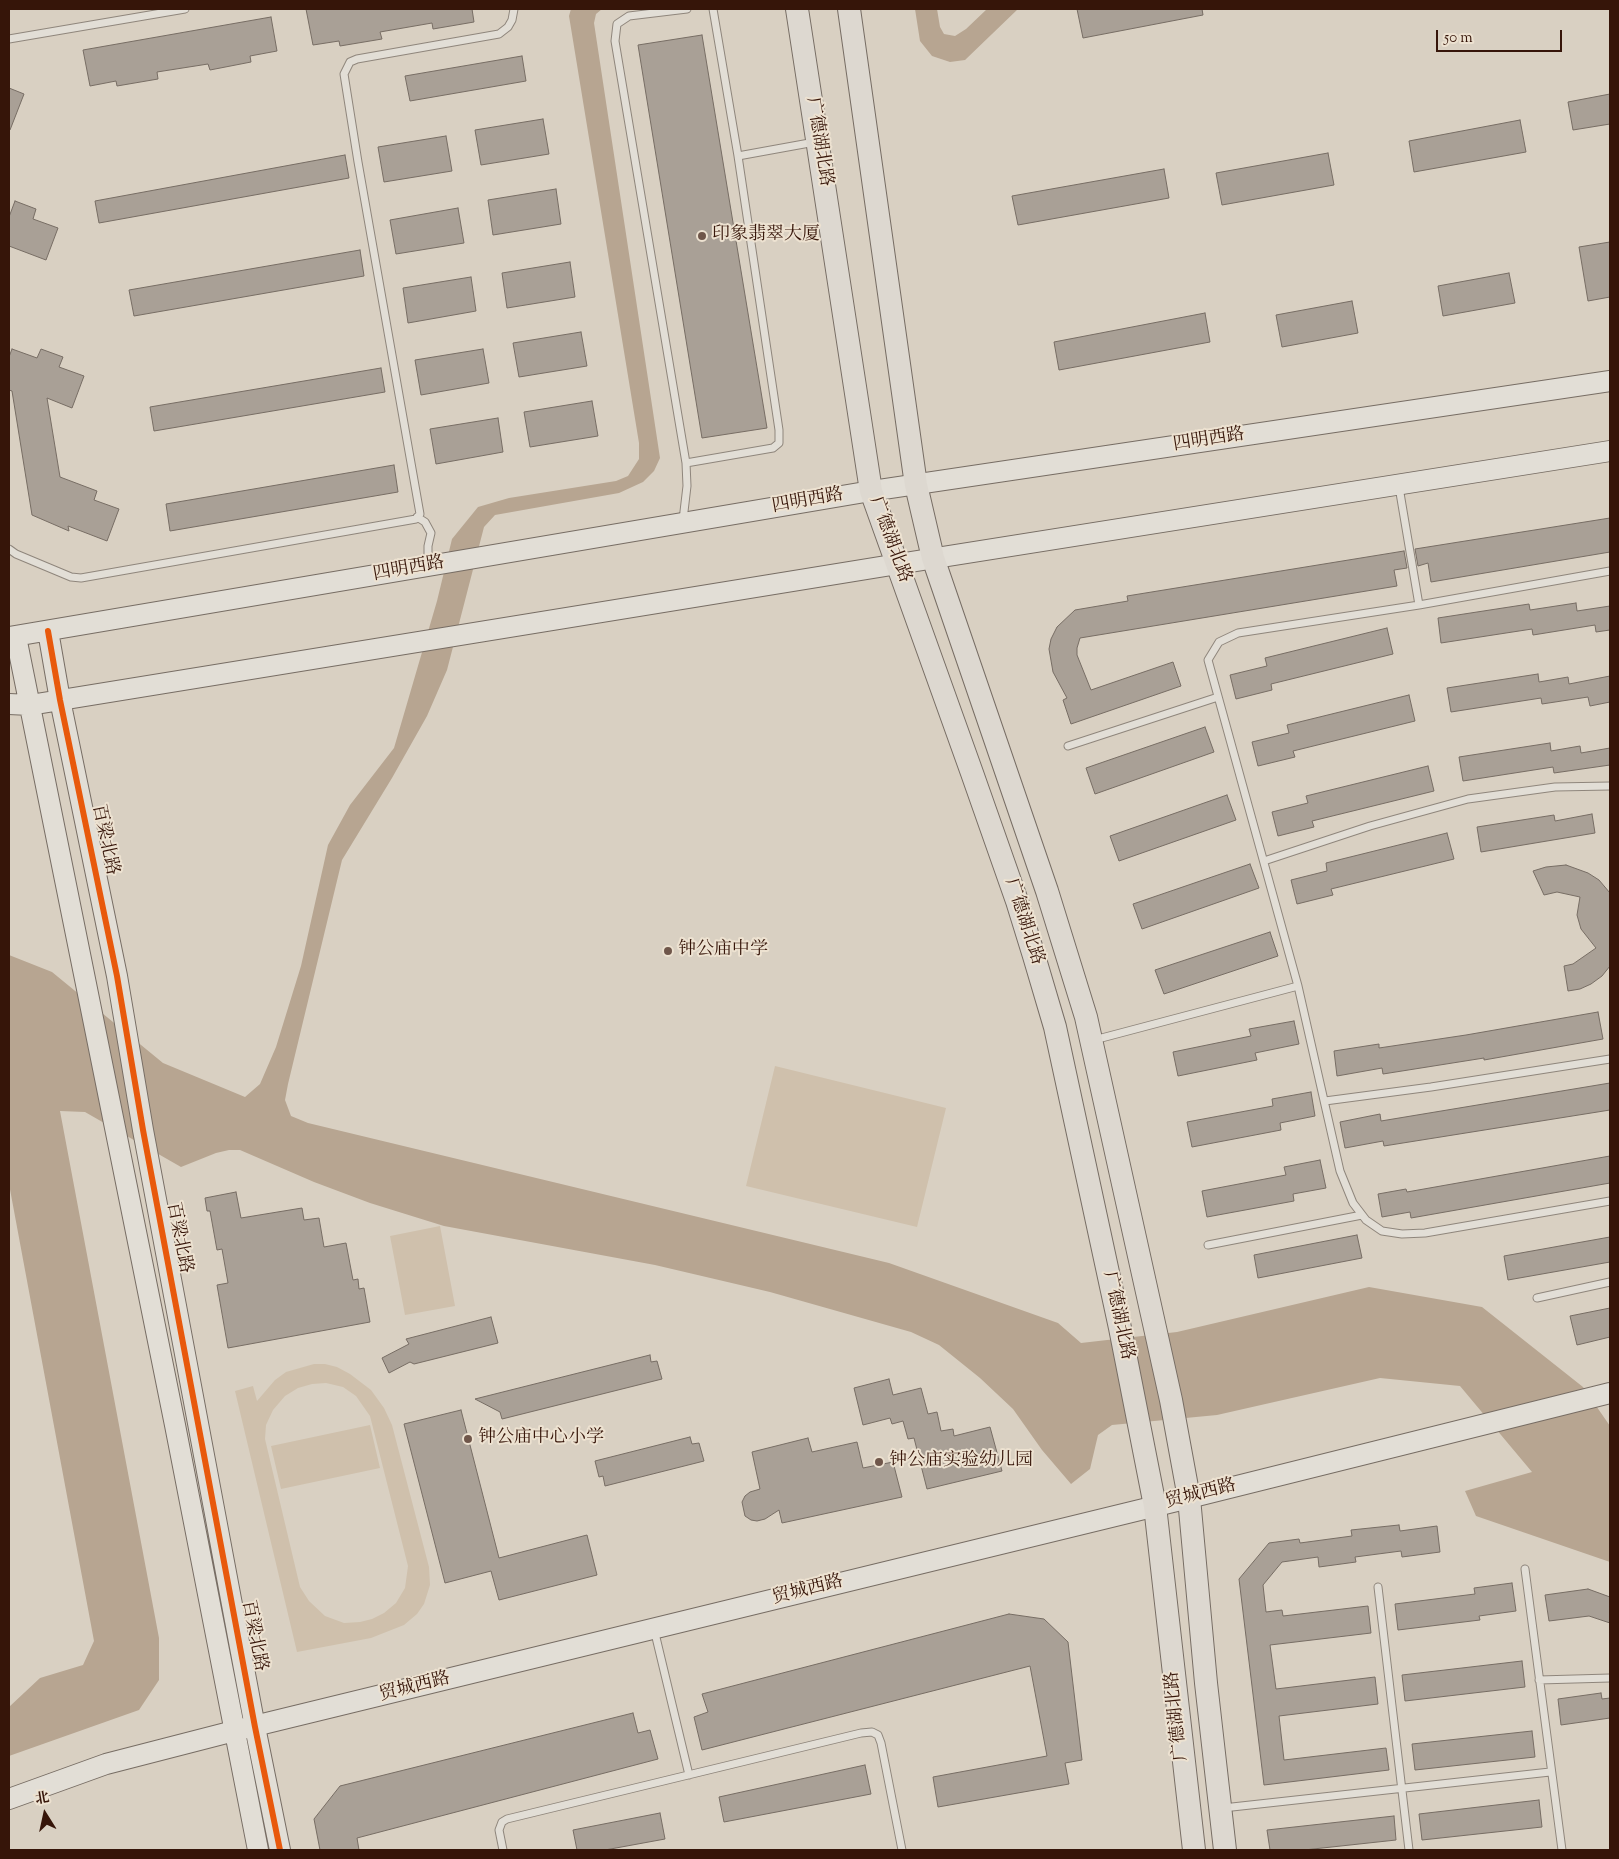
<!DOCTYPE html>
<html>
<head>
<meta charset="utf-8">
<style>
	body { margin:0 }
	#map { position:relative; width:1619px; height:1859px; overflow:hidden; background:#d9d0c2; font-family:"Sorts Mill Goudy","Noto Serif SC",serif }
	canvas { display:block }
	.frame { position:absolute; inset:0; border:10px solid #361509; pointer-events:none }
	.north { position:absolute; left:20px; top:1789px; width:50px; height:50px; -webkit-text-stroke:4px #ede2d1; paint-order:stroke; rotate:350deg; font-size:14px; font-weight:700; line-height:20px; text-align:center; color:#361509 }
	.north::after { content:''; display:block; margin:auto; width:18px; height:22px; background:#361509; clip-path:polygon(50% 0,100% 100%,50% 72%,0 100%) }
	.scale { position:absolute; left:1436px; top:30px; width:126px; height:22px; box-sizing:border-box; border:2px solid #361509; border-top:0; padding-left:6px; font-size:15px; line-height:18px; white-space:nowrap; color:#361509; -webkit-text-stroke:4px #ede2d1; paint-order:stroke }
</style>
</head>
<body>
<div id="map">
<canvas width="1619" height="1859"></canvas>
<div class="frame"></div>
<div class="north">北</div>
<div class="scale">50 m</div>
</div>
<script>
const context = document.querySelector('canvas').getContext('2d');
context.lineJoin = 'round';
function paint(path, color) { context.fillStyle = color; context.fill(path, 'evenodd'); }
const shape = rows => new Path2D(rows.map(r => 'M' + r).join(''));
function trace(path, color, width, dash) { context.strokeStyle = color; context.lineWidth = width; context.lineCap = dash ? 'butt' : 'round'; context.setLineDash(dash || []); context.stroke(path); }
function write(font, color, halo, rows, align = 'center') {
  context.font = font + ' "Sorts Mill Goudy","Noto Serif SC",serif'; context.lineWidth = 4; context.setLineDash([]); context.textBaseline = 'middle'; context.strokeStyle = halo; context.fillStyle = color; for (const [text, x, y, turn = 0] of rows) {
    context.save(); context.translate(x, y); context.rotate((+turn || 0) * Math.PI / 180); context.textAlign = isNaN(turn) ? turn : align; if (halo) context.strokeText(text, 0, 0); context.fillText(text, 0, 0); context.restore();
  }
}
const green = shape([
	[775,1066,946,1108,917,1227,746,1186],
	[440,1226,455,1306,405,1315,390,1236],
	[314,1364,325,1364,337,1367,350,1374,371,1390,384,1408,392,1425,429,1567,430,1585,424,1604,417,1614,404,1625,371,1638,297,1652,235,1391,253,1386,257,1401,275,1380,286,1372],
	[326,1383,343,1387,356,1396,370,1416,408,1566,405,1588,396,1603,384,1613,372,1619,360,1622,344,1623,325,1616,309,1601,300,1587,265,1439,266,1425,273,1410,285,1396,298,1388,312,1384],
	[370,1425,380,1468,281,1489,271,1446]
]);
const water = shape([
	[571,9,602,9,596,14,594,23,660,458,654,471,643,482,619,493,495,515,484,527,447,670,427,716,392,778,342,860,288,1084,285,1100,291,1116,308,1123,889,1263,1058,1323,1081,1343,1177,1332,1369,1287,1482,1307,1583,1387,1610,1426,1610,1562,1476,1516,1465,1491,1532,1472,1460,1386,1380,1378,1217,1415,1112,1425,1098,1435,1090,1469,1071,1484,1042,1450,1013,1409,980,1378,939,1345,911,1332,770,1292,655,1265,444,1226,370,1203,314,1182,240,1150,229,1150,216,1153,181,1167,85,1112,60,1111,159,1638,159,1680,139,1710,9,1756,9,1707,40,1678,83,1665,94,1641,9,1184,9,955,52,972,163,1063,245,1097,260,1084,276,1047,301,966,328,845,350,805,394,748,437,601,452,539,478,507,509,498,616,481,628,476,639,459,639,443,569,16],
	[915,9,937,9,940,27,944,34,955,36,966,29,987,9,1018,9,965,60,950,62,932,56,920,41]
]);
const building = shape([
	[306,9,472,9,474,22,433,29,432,23,380,32,382,39,340,46,339,41,313,45,306,9],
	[1077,9,1202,9,1203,15,1083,38,1077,9],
	[271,17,277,51,250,56,251,62,210,70,208,64,157,72,158,79,117,86,116,81,90,86,83,50,271,17],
	[702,35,767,428,702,438,638,45,702,35],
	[522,56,526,81,410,101,405,76,522,56],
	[9,88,24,94,10,130,9,130,9,88],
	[1610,94,1610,124,1573,130,1568,102,1610,94],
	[543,119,549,154,481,165,475,130,543,119],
	[1520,120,1526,152,1414,172,1409,141,1520,120],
	[446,136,452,171,384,182,378,147,446,136],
	[1328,153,1334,185,1222,205,1216,173,1328,153],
	[345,155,349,178,99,223,95,201,345,155],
	[1164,169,1169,198,1018,225,1012,196,1164,169],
	[556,189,561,224,493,235,488,200,556,189],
	[15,201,36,209,33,219,58,228,46,260,9,246,9,217,15,201],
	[458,208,464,243,396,254,390,220,458,208],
	[1610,242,1610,297,1588,301,1579,247,1610,242],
	[360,250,364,276,134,316,129,290,360,250],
	[570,262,575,297,507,308,502,273,570,262],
	[1509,273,1515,303,1443,316,1438,286,1509,273],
	[471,277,476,311,408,323,403,288,471,277],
	[1352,301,1358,333,1282,347,1276,315,1352,301],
	[1205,313,1210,342,1059,370,1054,342,1205,313],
	[581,332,587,366,519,377,513,343,581,332],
	[12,349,37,358,41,349,63,357,59,367,84,376,72,408,47,398,60,477,97,491,94,500,119,509,107,541,68,526,69,531,32,515,12,391,9,390,9,357,12,349],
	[483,349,489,383,421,395,415,360,483,349],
	[381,368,385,392,154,431,150,407,381,368],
	[592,401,598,436,530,447,524,412,592,401],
	[498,418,503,452,436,464,430,429,498,418],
	[394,465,398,492,170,531,166,504,394,465],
	[1610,518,1610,552,1431,582,1428,563,1418,566,1415,549,1610,518],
	[1404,551,1407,568,1394,570,1397,586,1080,638,1077,648,1077,655,1091,690,1173,662,1181,686,1071,724,1063,700,1067,698,1053,672,1049,649,1051,639,1057,627,1075,610,1128,601,1127,596,1404,551],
	[1576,603,1577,611,1610,606,1610,630,1596,632,1595,625,1533,635,1532,629,1441,643,1438,618,1529,604,1530,610,1576,603],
	[1387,628,1393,654,1271,684,1272,690,1236,699,1230,675,1267,666,1265,658,1387,628],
	[1538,674,1539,682,1568,677,1569,684,1610,676,1610,702,1590,706,1588,697,1542,704,1541,698,1451,712,1447,688,1538,674],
	[1409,695,1415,721,1293,751,1295,757,1258,766,1252,742,1289,733,1287,725,1409,695],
	[1205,727,1214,752,1095,794,1086,768,1205,727],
	[1550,743,1551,751,1580,746,1581,753,1610,748,1610,765,1554,773,1553,767,1463,781,1459,757,1550,743],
	[1428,766,1434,791,1312,821,1314,827,1278,836,1272,812,1308,803,1306,796,1428,766],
	[1227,795,1236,820,1119,861,1110,836,1227,795],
	[1592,814,1595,833,1481,852,1477,827,1554,815,1555,821,1592,814],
	[1447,833,1454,859,1331,889,1333,895,1297,904,1291,880,1327,871,1326,863,1447,833],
	[1250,864,1259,888,1142,929,1133,904,1250,864],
	[1566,865,1588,873,1599,880,1610,893,1610,966,1602,976,1591,984,1580,989,1568,991,1564,966,1573,964,1596,948,1581,929,1577,915,1580,897,1557,892,1544,895,1533,871,1546,867,1566,865],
	[1270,932,1278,956,1164,994,1155,970,1270,932],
	[1598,1012,1603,1039,1484,1060,1484,1058,1383,1074,1382,1068,1337,1076,1334,1051,1379,1044,1379,1048,1466,1035,1598,1012],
	[1294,1021,1299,1044,1255,1053,1257,1060,1178,1076,1173,1052,1251,1036,1249,1029,1294,1021],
	[1610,1083,1610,1110,1384,1146,1383,1141,1345,1148,1340,1122,1380,1114,1381,1121,1610,1083],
	[1311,1092,1315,1116,1280,1123,1281,1130,1192,1147,1187,1122,1273,1106,1272,1099,1311,1092],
	[1610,1156,1610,1183,1411,1218,1410,1212,1382,1217,1378,1194,1406,1189,1407,1192,1610,1156],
	[1320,1160,1326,1188,1293,1194,1294,1201,1207,1217,1202,1191,1286,1175,1284,1167,1320,1160],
	[236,1192,241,1218,302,1208,304,1220,319,1218,324,1247,346,1243,353,1280,358,1279,359,1289,364,1288,370,1322,228,1348,217,1285,228,1283,222,1249,217,1250,210,1211,207,1211,205,1198,236,1192],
	[1357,1235,1362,1258,1258,1278,1254,1255,1357,1235],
	[1610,1237,1610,1262,1508,1280,1504,1256,1610,1237],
	[1610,1308,1610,1337,1577,1345,1570,1316,1610,1308],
	[491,1317,498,1343,414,1364,410,1362,389,1373,382,1358,409,1344,406,1339,491,1317],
	[650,1355,651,1362,657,1361,662,1379,502,1419,500,1412,475,1399,650,1355],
	[889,1379,893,1395,921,1388,928,1414,937,1412,941,1431,953,1429,954,1436,990,1427,1002,1471,927,1489,914,1438,908,1439,903,1421,892,1424,890,1418,863,1425,854,1388,889,1379],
	[461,1410,499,1558,587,1535,597,1575,499,1600,491,1571,445,1583,404,1424,461,1410],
	[690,1437,692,1444,699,1443,704,1461,605,1486,603,1476,599,1477,595,1461,690,1437],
	[808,1438,812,1452,857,1442,863,1468,893,1462,902,1497,782,1523,779,1510,765,1519,757,1521,751,1520,745,1516,742,1502,745,1496,750,1492,760,1489,752,1452,808,1438],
	[1399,1525,1400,1531,1437,1526,1440,1552,1402,1557,1401,1551,1355,1557,1356,1562,1319,1567,1318,1557,1282,1562,1263,1585,1266,1612,1282,1610,1283,1616,1368,1606,1371,1633,1270,1645,1276,1689,1375,1677,1378,1704,1279,1716,1284,1760,1386,1748,1389,1770,1264,1785,1239,1579,1269,1543,1299,1539,1300,1543,1352,1536,1351,1530,1399,1525],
	[1512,1583,1516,1611,1479,1616,1480,1620,1398,1630,1395,1604,1475,1594,1474,1588,1512,1583],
	[1588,1589,1610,1597,1610,1623,1589,1616,1549,1621,1545,1595,1588,1589],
	[1009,1614,1044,1619,1068,1642,1082,1760,1065,1763,1069,1784,938,1807,933,1777,1047,1756,1030,1666,702,1750,694,1717,708,1712,702,1694,1009,1614],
	[1522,1661,1525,1687,1405,1701,1402,1675,1522,1661],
	[1601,1693,1602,1699,1610,1698,1610,1718,1561,1725,1558,1699,1601,1693],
	[633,1713,638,1733,650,1730,658,1759,357,1838,359,1850,320,1850,314,1819,340,1786,633,1713],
	[1532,1731,1535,1757,1415,1770,1412,1744,1532,1731],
	[865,1765,871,1794,724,1822,719,1797,865,1765],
	[1539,1800,1542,1827,1422,1840,1419,1814,1539,1800],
	[660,1813,665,1839,605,1850,577,1850,573,1830,660,1813],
	[1394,1816,1396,1840,1304,1850,1270,1850,1267,1830,1394,1816]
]);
const lane = shape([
	[713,9,738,156,815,142],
	[9,39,185,9],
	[686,463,773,448,779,443,779,430,738,156],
	[1399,487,1419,605],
	[417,517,425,522,431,533,428,546,428,563],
	[683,520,687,486,686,463,615,41,617,24,629,16,687,9],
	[9,549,16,554,71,577,81,578,416,519,420,514,358,162,344,74,350,62,357,59,499,34,508,27,512,20,514,9],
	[1610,571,1419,605,1238,633,1219,642,1208,660,1298,986,1340,1171,1353,1203,1366,1220,1382,1231,1402,1234,1425,1233,1610,1201],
	[1068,746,1218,697],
	[1264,861,1370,826,1468,799,1555,787,1610,786],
	[1094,1040,1298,986],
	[1325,1101,1431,1087,1610,1059],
	[1208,1245,1362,1215],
	[1537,1298,1610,1282],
	[1525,1569,1562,1850],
	[1378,1587,1409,1850],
	[654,1629,689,1775],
	[1539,1680,1610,1678],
	[1223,1808,1550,1772],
	[503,1850,499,1830,502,1822,507,1819,861,1733,872,1732,878,1735,881,1743,902,1850]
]);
const secondary = shape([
	[48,631,60,700,117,976,143,1130,255,1727,280,1850],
	[9,637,871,491,1610,381],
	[16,637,175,1425,258,1850],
	[9,704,30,705,898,564,1610,451],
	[9,1799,106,1764,234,1731,1189,1498,1610,1393]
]);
const primary = shape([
	[797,9,871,491,972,773,1017,901,1034,956,1055,1027,1120,1328,1155,1506,1194,1850],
	[849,9,916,485,933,558,1047,891,1086,1017,1171,1400,1189,1498,1206,1683,1225,1850]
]);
const cycleway = shape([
	[48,631,60,700,117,976,143,1130,255,1727,280,1850]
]);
const markers = [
	[702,236,5,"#6f564a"],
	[668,951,5,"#6f564a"],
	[468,1439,5,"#6f564a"],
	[879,1462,5,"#6f564a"]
];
const streetNames = [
	["广德湖北路",818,142,81],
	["四明西路",1209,441,-9],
	["四明西路",808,502,-10],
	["广德湖北路",889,540,70],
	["四明西路",409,570,-10],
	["百梁北路",104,840,78],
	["广德湖北路",1023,922,72],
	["百梁北路",178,1238,79],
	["广德湖北路",1117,1316,78],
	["贸城西路",1201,1495,-14],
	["贸城西路",808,1591,-14],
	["百梁北路",253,1636,79],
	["贸城西路",415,1688,-14],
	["广德湖北路",1178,1716,-96]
];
const poiNames = [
	["印象翡翠大厦",712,236],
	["钟公庙中学",678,951],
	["钟公庙中心小学",478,1439],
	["钟公庙实验幼儿园",889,1462]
];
paint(green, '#cfc0ac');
paint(water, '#b7a591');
paint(building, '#a9a096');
trace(building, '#776d64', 1);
trace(lane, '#8f867c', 9);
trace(secondary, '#776d64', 22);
trace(primary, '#776d64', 24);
trace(lane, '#e2ded6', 7);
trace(secondary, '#e2ded6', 20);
trace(primary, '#ddd8d0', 22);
trace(cycleway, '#e8590c', 6);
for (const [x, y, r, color] of markers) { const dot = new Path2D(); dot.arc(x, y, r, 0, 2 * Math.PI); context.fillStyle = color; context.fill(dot); trace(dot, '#ede2d1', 2); }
write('18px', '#361509', '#ede2d1', streetNames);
write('18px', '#361509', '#ede2d1', poiNames, 'left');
</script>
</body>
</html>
